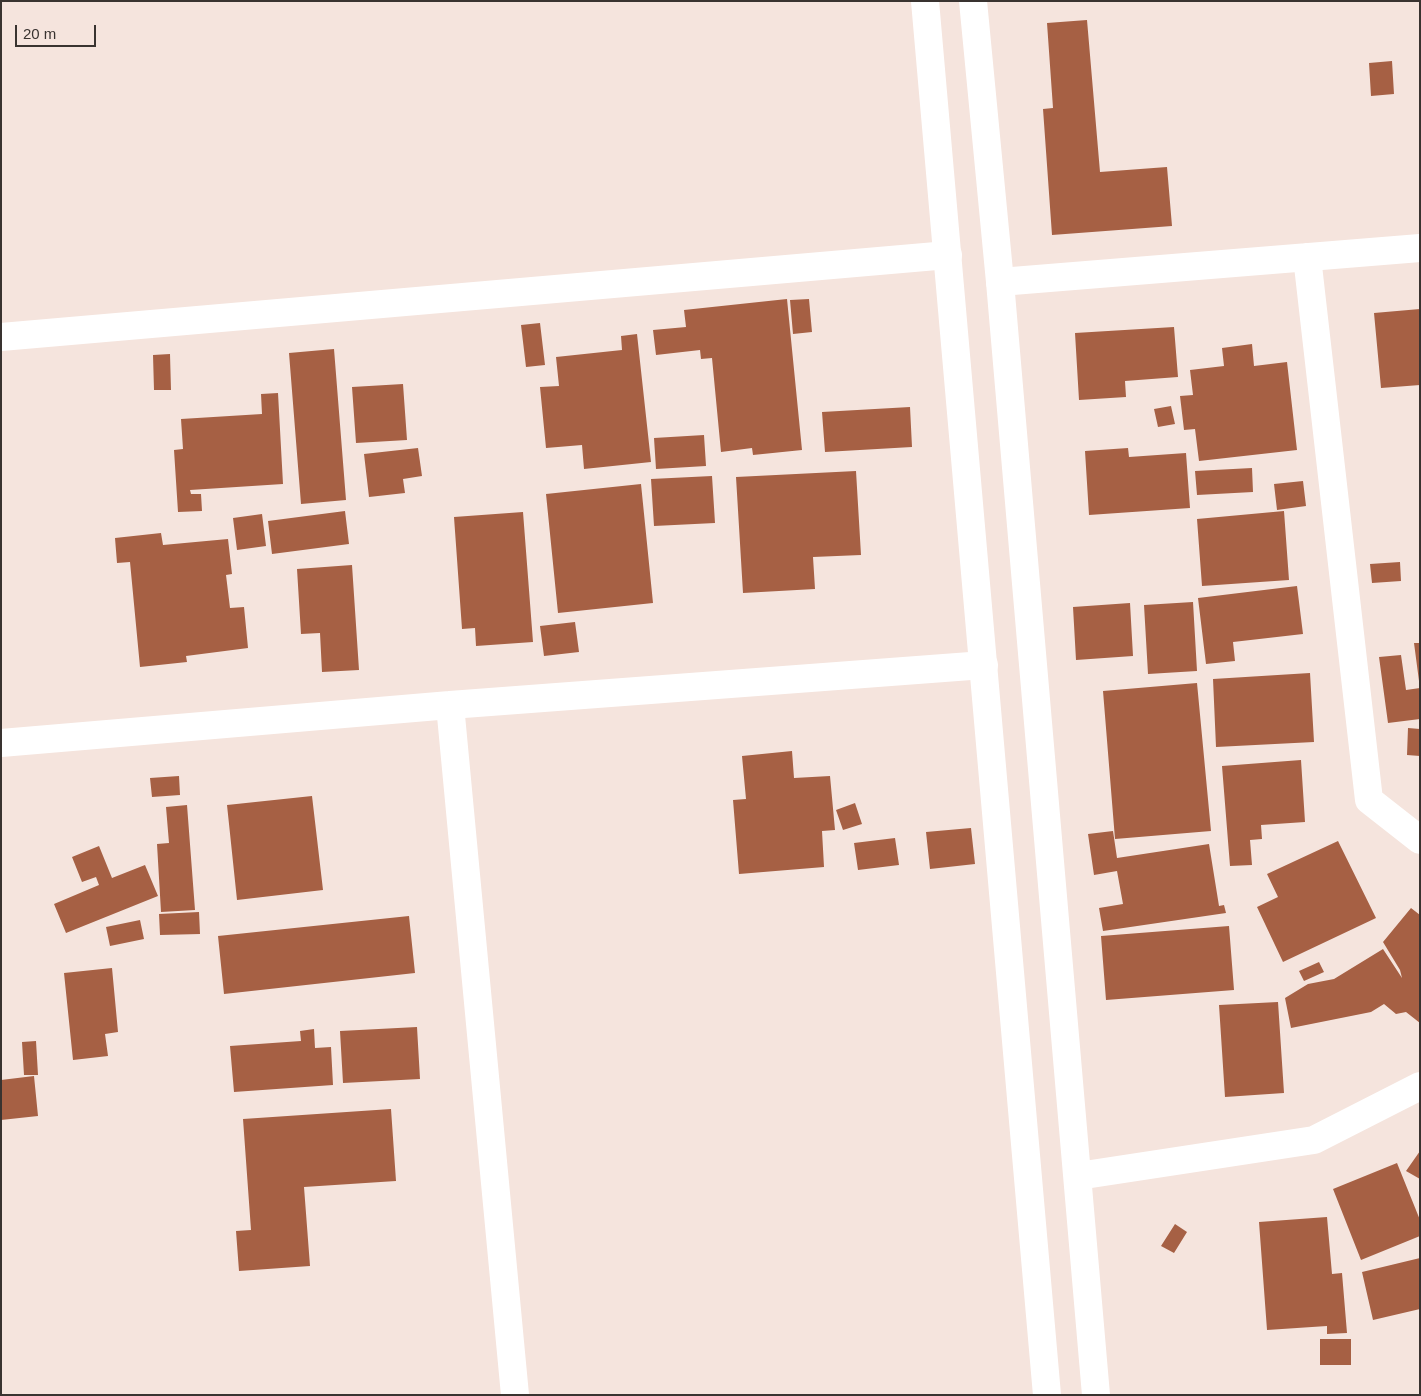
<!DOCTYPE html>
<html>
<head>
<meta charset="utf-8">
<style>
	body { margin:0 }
	#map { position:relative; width:1421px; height:1396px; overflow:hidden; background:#f5e4dd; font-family:Arial,sans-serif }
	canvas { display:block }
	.frame { position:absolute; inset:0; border:2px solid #393330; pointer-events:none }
	.scale { position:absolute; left:15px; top:25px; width:81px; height:22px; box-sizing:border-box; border:2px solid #393330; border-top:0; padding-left:6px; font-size:15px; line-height:18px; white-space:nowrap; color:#393330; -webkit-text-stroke:4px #f5e4dd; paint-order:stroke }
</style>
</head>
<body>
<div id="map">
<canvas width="1421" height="1396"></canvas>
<div class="frame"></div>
<div class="scale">20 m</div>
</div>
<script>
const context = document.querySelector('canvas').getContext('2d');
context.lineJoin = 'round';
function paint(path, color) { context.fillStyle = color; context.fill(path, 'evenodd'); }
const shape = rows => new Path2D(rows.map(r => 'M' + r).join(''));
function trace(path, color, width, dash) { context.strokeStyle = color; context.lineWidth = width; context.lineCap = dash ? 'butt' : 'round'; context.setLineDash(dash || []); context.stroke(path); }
const building = shape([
	[1087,20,1100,172,1167,167,1172,226,1052,235,1043,109,1053,108,1047,23],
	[1392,61,1394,94,1371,96,1369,63],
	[787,299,802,450,753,455,752,448,721,452,712,358,701,359,700,350,656,355,653,330,686,327,684,310],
	[809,299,812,332,793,334,790,300],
	[1420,309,1420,385,1381,388,1374,313],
	[540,323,545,365,526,367,521,325],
	[1174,327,1178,377,1125,381,1126,397,1079,400,1075,333],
	[637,334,651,462,584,469,582,445,546,448,540,387,559,386,556,357,622,350,621,336],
	[1252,344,1254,366,1287,362,1297,450,1199,461,1195,429,1184,430,1180,396,1193,395,1190,370,1224,366,1222,348],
	[334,349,346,500,301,504,289,353],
	[170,354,171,390,154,390,153,355],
	[403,384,407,440,356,443,352,387],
	[278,393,283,484,190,490,191,494,201,494,202,511,178,512,174,450,183,449,181,419,262,414,261,394],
	[1171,406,1175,424,1158,427,1154,409],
	[910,407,912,447,825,452,822,412],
	[704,435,706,466,656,469,654,438],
	[418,448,422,476,403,479,405,493,369,497,364,454],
	[1128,448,1129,457,1186,453,1190,508,1089,515,1085,451],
	[1252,468,1253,492,1197,495,1195,471],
	[856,471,861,555,813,557,815,589,743,593,736,477],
	[712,476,715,523,654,526,651,479],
	[1303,481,1306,506,1277,510,1274,484],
	[641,484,653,603,558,613,546,494],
	[345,511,349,544,272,554,268,521],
	[1284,511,1289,580,1202,586,1197,519],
	[523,512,533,642,476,646,475,628,462,629,454,517],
	[262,514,266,546,237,550,233,518],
	[161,533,163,545,228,539,232,574,226,575,230,608,244,607,248,648,186,656,187,662,140,667,130,562,117,563,115,538],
	[1400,562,1401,581,1372,583,1370,564],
	[352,565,359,670,322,672,320,633,301,634,297,569],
	[1297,586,1303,634,1233,642,1235,661,1206,664,1198,598],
	[1193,602,1197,671,1148,674,1144,605],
	[1130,603,1133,656,1076,660,1073,607],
	[575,622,579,652,544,656,540,626],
	[1414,643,1420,643,1420,681,1419,681],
	[1401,655,1406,690,1420,688,1420,719,1388,723,1379,657],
	[1310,673,1314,742,1216,747,1213,679],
	[1197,683,1211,831,1115,839,1103,691],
	[1408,728,1420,729,1420,756,1407,755],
	[792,751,794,778,830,776,835,830,822,831,824,867,739,874,733,800,746,799,742,756],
	[1301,760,1305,822,1261,825,1262,839,1250,840,1252,865,1230,866,1222,766],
	[179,776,180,795,152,797,150,778],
	[312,796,323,890,237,900,227,805],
	[855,803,862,824,843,830,836,810],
	[187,805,195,910,161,912,157,844,169,843,166,807],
	[971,828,975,864,930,869,926,832],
	[1113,831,1117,858,1209,844,1219,906,1224,905,1226,913,1103,931,1099,908,1123,904,1117,871,1094,875,1088,834],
	[895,838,899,865,858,870,854,843],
	[1338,841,1376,918,1283,962,1257,907,1278,897,1267,874],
	[99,846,112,878,145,865,158,896,66,933,54,904,99,885,96,877,82,882,72,857],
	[1411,908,1420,915,1420,1023,1406,1012,1396,1014,1384,1004,1371,1012,1291,1028,1285,998,1308,984,1334,979,1383,949,1402,978,1400,970,1383,942],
	[199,912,200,934,160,935,159,914],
	[409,916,415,973,224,994,218,936],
	[140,920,144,939,110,946,106,927],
	[1229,926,1234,990,1106,1000,1101,936],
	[1319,962,1324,972,1304,981,1299,971],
	[112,968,118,1032,105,1034,108,1056,73,1060,64,973],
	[1278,1002,1284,1093,1225,1097,1219,1005],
	[417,1027,420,1079,343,1083,340,1031],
	[314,1029,315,1048,331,1047,333,1085,234,1092,230,1046,301,1041,300,1031],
	[36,1041,38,1075,24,1075,22,1042],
	[34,1076,38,1116,1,1120,1,1080],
	[391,1109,396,1181,304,1187,310,1266,239,1271,236,1231,251,1230,243,1119],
	[1420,1151,1420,1179,1406,1171],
	[1397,1163,1420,1220,1420,1236,1361,1260,1333,1189],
	[1327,1217,1332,1274,1342,1273,1347,1333,1327,1334,1327,1326,1267,1330,1259,1222],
	[1175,1224,1187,1232,1174,1253,1161,1246],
	[1420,1258,1420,1309,1373,1320,1362,1272],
	[1320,1339,1351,1339,1351,1365,1320,1365]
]);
const street = shape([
	[1307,257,1369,800,1420,840],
	[1000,282,1420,248],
	[1,337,948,255],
	[450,705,515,1395],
	[1,743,450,705,984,665],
	[1078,1176,1314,1140,1420,1086]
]);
const secondary = shape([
	[925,1,1047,1395],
	[973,1,1000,282,1096,1395]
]);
paint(building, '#a66044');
trace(street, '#fff', 28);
trace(secondary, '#fff', 28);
</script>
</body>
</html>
